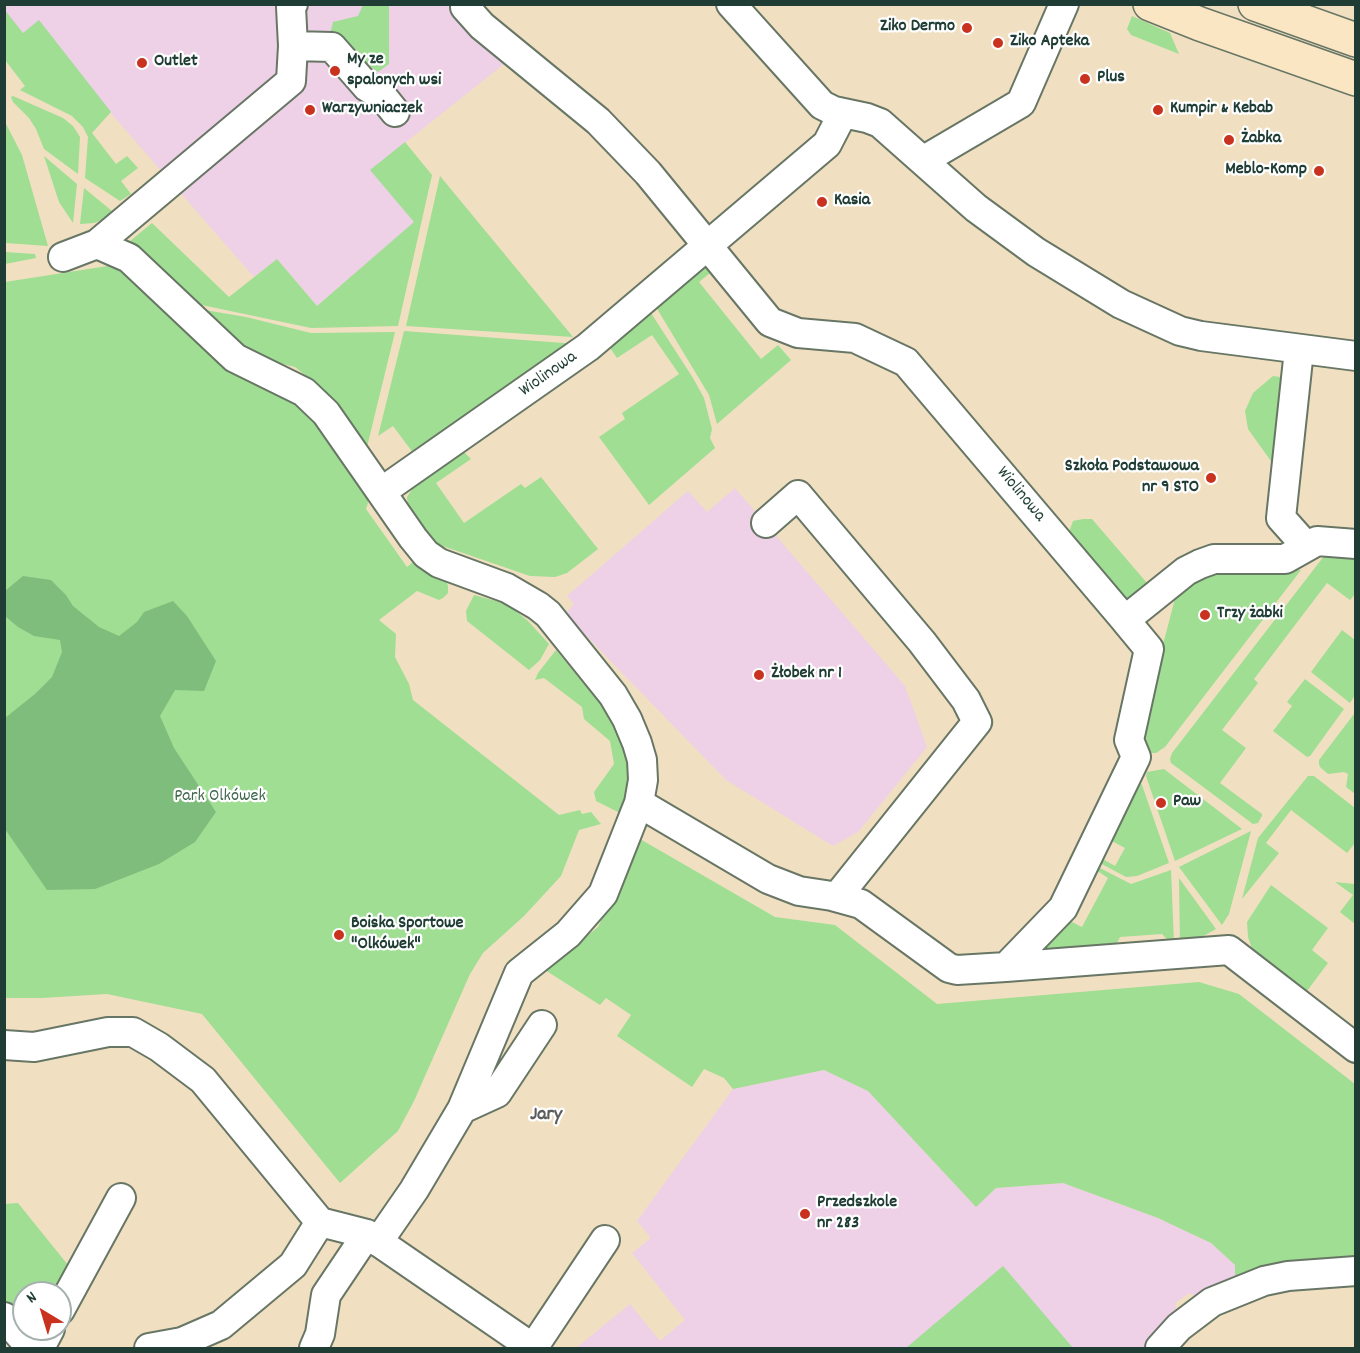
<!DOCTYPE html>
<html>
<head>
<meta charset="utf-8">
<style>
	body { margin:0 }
	#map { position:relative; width:1360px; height:1353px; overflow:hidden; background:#f0e0c1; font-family:Dekko,sans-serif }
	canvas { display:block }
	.frame { position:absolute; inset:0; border:6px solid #1f3d34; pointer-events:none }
	.north { position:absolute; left:12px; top:1281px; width:60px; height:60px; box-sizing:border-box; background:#fff; border:2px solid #a5b1ae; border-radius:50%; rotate:322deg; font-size:16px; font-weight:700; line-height:24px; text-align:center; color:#1f3d34 }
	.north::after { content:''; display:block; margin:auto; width:21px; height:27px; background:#c8321e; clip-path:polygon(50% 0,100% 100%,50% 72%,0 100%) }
</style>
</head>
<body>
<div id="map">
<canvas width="1360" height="1353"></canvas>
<div class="frame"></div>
<div class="north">N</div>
</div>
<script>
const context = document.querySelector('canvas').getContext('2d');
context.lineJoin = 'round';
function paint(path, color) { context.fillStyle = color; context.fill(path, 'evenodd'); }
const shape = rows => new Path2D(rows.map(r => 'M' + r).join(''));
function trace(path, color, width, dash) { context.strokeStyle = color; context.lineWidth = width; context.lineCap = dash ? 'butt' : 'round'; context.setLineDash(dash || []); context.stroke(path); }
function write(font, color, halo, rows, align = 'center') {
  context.font = font + ' Dekko,sans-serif'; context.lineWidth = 4.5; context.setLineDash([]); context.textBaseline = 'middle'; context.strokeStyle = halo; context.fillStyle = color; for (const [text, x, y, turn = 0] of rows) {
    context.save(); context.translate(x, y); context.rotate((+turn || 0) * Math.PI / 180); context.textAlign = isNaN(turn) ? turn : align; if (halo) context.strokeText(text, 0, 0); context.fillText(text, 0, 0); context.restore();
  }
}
const built = shape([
	[5,4,463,5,509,60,371,170,415,222,317,306,277,259,254,277,53,47,5,60],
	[735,488,905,686,927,747,858,832,833,846,726,780,565,614,574,604,567,596,688,491,707,512],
	[824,1070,868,1091,976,1207,996,1188,1063,1183,1158,1218,1211,1243,1235,1265,1235,1279,1200,1299,1189,1293,1175,1303,1178,1317,1152,1339,1145,1348,576,1348,630,1304,660,1341,685,1320,632,1253,651,1238,637,1221,733,1089]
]);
const green = shape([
	[363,5,389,5,389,64,378,72,329,39,333,22,358,16],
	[4,9,23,33,39,20,111,112,92,133,116,164,127,156,138,168,121,181,131,194,120,201,85,178,88,137,83,127,72,116,20,90,25,86,5,60],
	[1132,16,1170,33,1179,54,1131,35,1127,29],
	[13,96,63,118,73,126,80,137,78,174,44,149,36,129,29,118,13,102,11,97],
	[4,120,22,155,48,246,5,243],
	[405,142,432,175,398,326,311,328,197,304,130,241,152,223,229,297,277,259,317,306,414,222,370,170],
	[44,156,77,184,73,223,59,202],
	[440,176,573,337,406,326],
	[84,188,112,211,108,218,94,223,80,224],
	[5,252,35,254,36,258,5,264],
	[708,262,715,269,699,282,761,359,778,345,791,360,717,424,709,395,656,307],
	[114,265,288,383,371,493,366,509,407,567,418,558,445,578,448,586,448,593,443,598,439,600,417,591,379,620,396,634,395,657,409,684,413,700,559,815,580,810,582,814,591,812,601,824,579,830,561,876,524,916,483,953,470,974,414,1101,398,1131,340,1183,202,1014,107,994,42,998,5,998,5,282],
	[193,308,246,317,311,333,395,332,366,451,320,387,295,367,246,355],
	[649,310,693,378,704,398,712,429,710,438,715,448,649,505,599,437,625,419,622,413,679,374,652,335,617,358,606,342],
	[404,331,577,344,417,458,393,426,378,436],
	[1273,376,1280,377,1285,381,1278,471,1248,429,1245,411,1253,393],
	[460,448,471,459,436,483,464,523,521,484,525,488,541,477,598,549,567,573,555,577,530,576,428,541,408,508,407,497,420,477],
	[1083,519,1092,519,1147,583,1124,603,1069,532,1073,521],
	[1331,547,1355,550,1355,594,1350,600,1327,583,1254,679,1258,683,1222,730,1246,748,1220,783,1262,814,1262,816,1258,823,1253,824,1171,763,1170,759,1172,753],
	[1222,569,1301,570,1165,747,1156,753,1147,753,1139,736,1177,591,1190,581],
	[474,595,507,604,528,621,549,644,540,660,529,670,467,621,466,611],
	[1342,630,1355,640,1355,695,1350,703,1311,672],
	[556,650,607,712,622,739,632,776,624,815,596,801,594,792,614,764,610,741,584,719,582,707,544,678,535,680,538,673],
	[1305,679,1344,709,1310,756,1307,757,1273,731,1292,706,1287,702],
	[1354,714,1355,714,1355,794,1346,787,1348,774,1344,772,1328,774,1320,767,1319,764,1319,760],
	[1164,769,1242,829,1175,861,1146,776,1147,772],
	[1308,776,1314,776,1355,808,1355,843,1347,853,1291,810,1266,843,1279,853,1242,899,1258,838],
	[1139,781,1142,785,1169,863,1137,876,1126,877,1100,863,1099,857,1115,866,1125,848,1108,839],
	[1251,831,1229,914,1222,925,1179,867],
	[640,839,775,917,835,925,937,1004,1199,982,1239,994,1355,1084,1355,1261,1317,1259,1275,1266,1235,1279,1235,1265,1211,1243,1158,1218,1063,1183,996,1188,976,1207,868,1091,824,1070,733,1089,724,1078,704,1069,692,1087,617,1036,631,1015,606,998,600,1005,545,970,598,927],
	[1098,867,1131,884,1171,870,1174,943,1171,943,1162,934,1120,937,1113,951,1042,958,1039,949,1066,919,1082,927,1108,878,1096,870],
	[1179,878,1216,929,1198,939,1180,944],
	[1335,882,1355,884,1355,924,1340,912,1353,895],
	[1271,885,1328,928,1312,950,1328,963,1304,995,1253,952,1248,937,1247,922],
	[18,1203,68,1265,58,1293,24,1293,24,1318,19,1320,5,1303,4,1204],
	[1003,1266,1073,1348,906,1348]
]);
const forest = shape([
	[23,576,51,580,66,595,73,606,99,627,119,636,137,622,144,612,173,601,187,616,216,661,204,691,175,690,160,716,174,748,216,812,195,842,159,864,95,889,47,890,5,829,5,718,35,694,52,677,62,652,60,640,34,636,18,627,5,616,5,591]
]);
const street = shape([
	[731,4,822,105,834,111,867,118,880,123,976,208,1036,252,1121,304,1180,331,1201,336,1356,356],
	[465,7,482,26,598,121,648,173,770,322,798,333,855,338,906,362,1125,620,1186,571,1200,564,1214,559,1285,559,1317,541,1356,544],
	[293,46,332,47,367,87,383,97,395,112],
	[924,160,1021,103,1064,4],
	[97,244,291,81,293,46,291,7,293,4],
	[63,257,97,244,129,258,235,358,304,392,326,413,413,538,426,554,439,563,507,588,538,606,548,614,613,695,627,719,637,743,642,760,643,780,639,803,603,894,568,934,519,973,462,1109,414,1190,378,1242],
	[1299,350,1281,518,1306,546],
	[381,492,588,347,827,144,843,113],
	[766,523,798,495,922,642,966,700,977,722,837,897],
	[639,803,768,879,799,891,832,896,861,904,949,968,957,970,1006,967,1229,950,1356,1048],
	[1006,967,1063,908,1136,757,1129,740,1149,649,1125,620],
	[4,1045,34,1047,108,1032,133,1032,159,1047,203,1080,320,1222,367,1234,533,1348],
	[462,1109,497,1093,542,1025],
	[60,1310,121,1198],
	[4,1317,31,1348],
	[40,1348,50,1329],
	[149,1348,182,1342,221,1325,293,1265,320,1222],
	[314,1348,320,1334,326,1295,367,1234],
	[533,1348,605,1240],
	[1160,1348,1179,1327,1212,1302,1264,1281,1288,1276,1356,1271]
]);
const secondary = shape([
	[1150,4,1200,24,1356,79],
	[1255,4,1356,40]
]);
const markers = [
	[967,28,6,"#c8321e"],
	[998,43,6,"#c8321e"],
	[142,63,6,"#c8321e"],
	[335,71,6,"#c8321e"],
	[1085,79,6,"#c8321e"],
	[310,110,6,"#c8321e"],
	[1158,110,6,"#c8321e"],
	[1229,140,6,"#c8321e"],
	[1319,171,6,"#c8321e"],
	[822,202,6,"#c8321e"],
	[1211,478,6,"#c8321e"],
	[1205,615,6,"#c8321e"],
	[759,675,6,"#c8321e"],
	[1161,803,6,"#c8321e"],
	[339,935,6,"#c8321e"],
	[805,1214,6,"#c8321e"]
];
const poiNames = [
	["Ziko Dermo",955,28,"right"],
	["Ziko Apteka",1010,43],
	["My ze",347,61],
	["spalonych wsi",347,82],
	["Outlet",154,63],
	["Plus",1097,79],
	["Warzywniaczek",322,110],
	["Kumpir & Kebab",1170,110],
	["Żabka",1241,140],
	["Meblo-Komp",1307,171,"right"],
	["Kasia",834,202],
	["Szkoła Podstawowa",1199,468,"right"],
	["nr 9 STO",1199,489,"right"],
	["Trzy żabki",1217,615],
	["Żłobek nr 1",771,675],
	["Paw",1173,803],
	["Boiska Sportowe",351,925],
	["\"Olkówek\"",351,946],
	["Przedszkole",817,1204],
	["nr 283",817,1225]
];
const streetNames = [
	["Wiolinowa",549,375,-35],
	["Wiolinowa",1020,495,50]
];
const parkNames = [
	["Park Olkówek",220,798]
];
const neighbourhoodNames = [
	["Jary",546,1116]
];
paint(built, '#eed0e7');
paint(green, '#9fde93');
paint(forest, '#7fbd7d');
trace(street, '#687665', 32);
trace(secondary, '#687665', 36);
trace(street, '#fff', 28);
trace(secondary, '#fbe6c4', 33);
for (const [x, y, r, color] of markers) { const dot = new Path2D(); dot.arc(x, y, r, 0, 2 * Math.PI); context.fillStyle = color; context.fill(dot); trace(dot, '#fff', 2); }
write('bold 18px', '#1f3d34', '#fff', poiNames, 'left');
write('18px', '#1f3d34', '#fff', streetNames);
write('18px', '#3f654c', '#fff', parkNames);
write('bold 20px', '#5d5d5f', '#fff', neighbourhoodNames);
</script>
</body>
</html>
